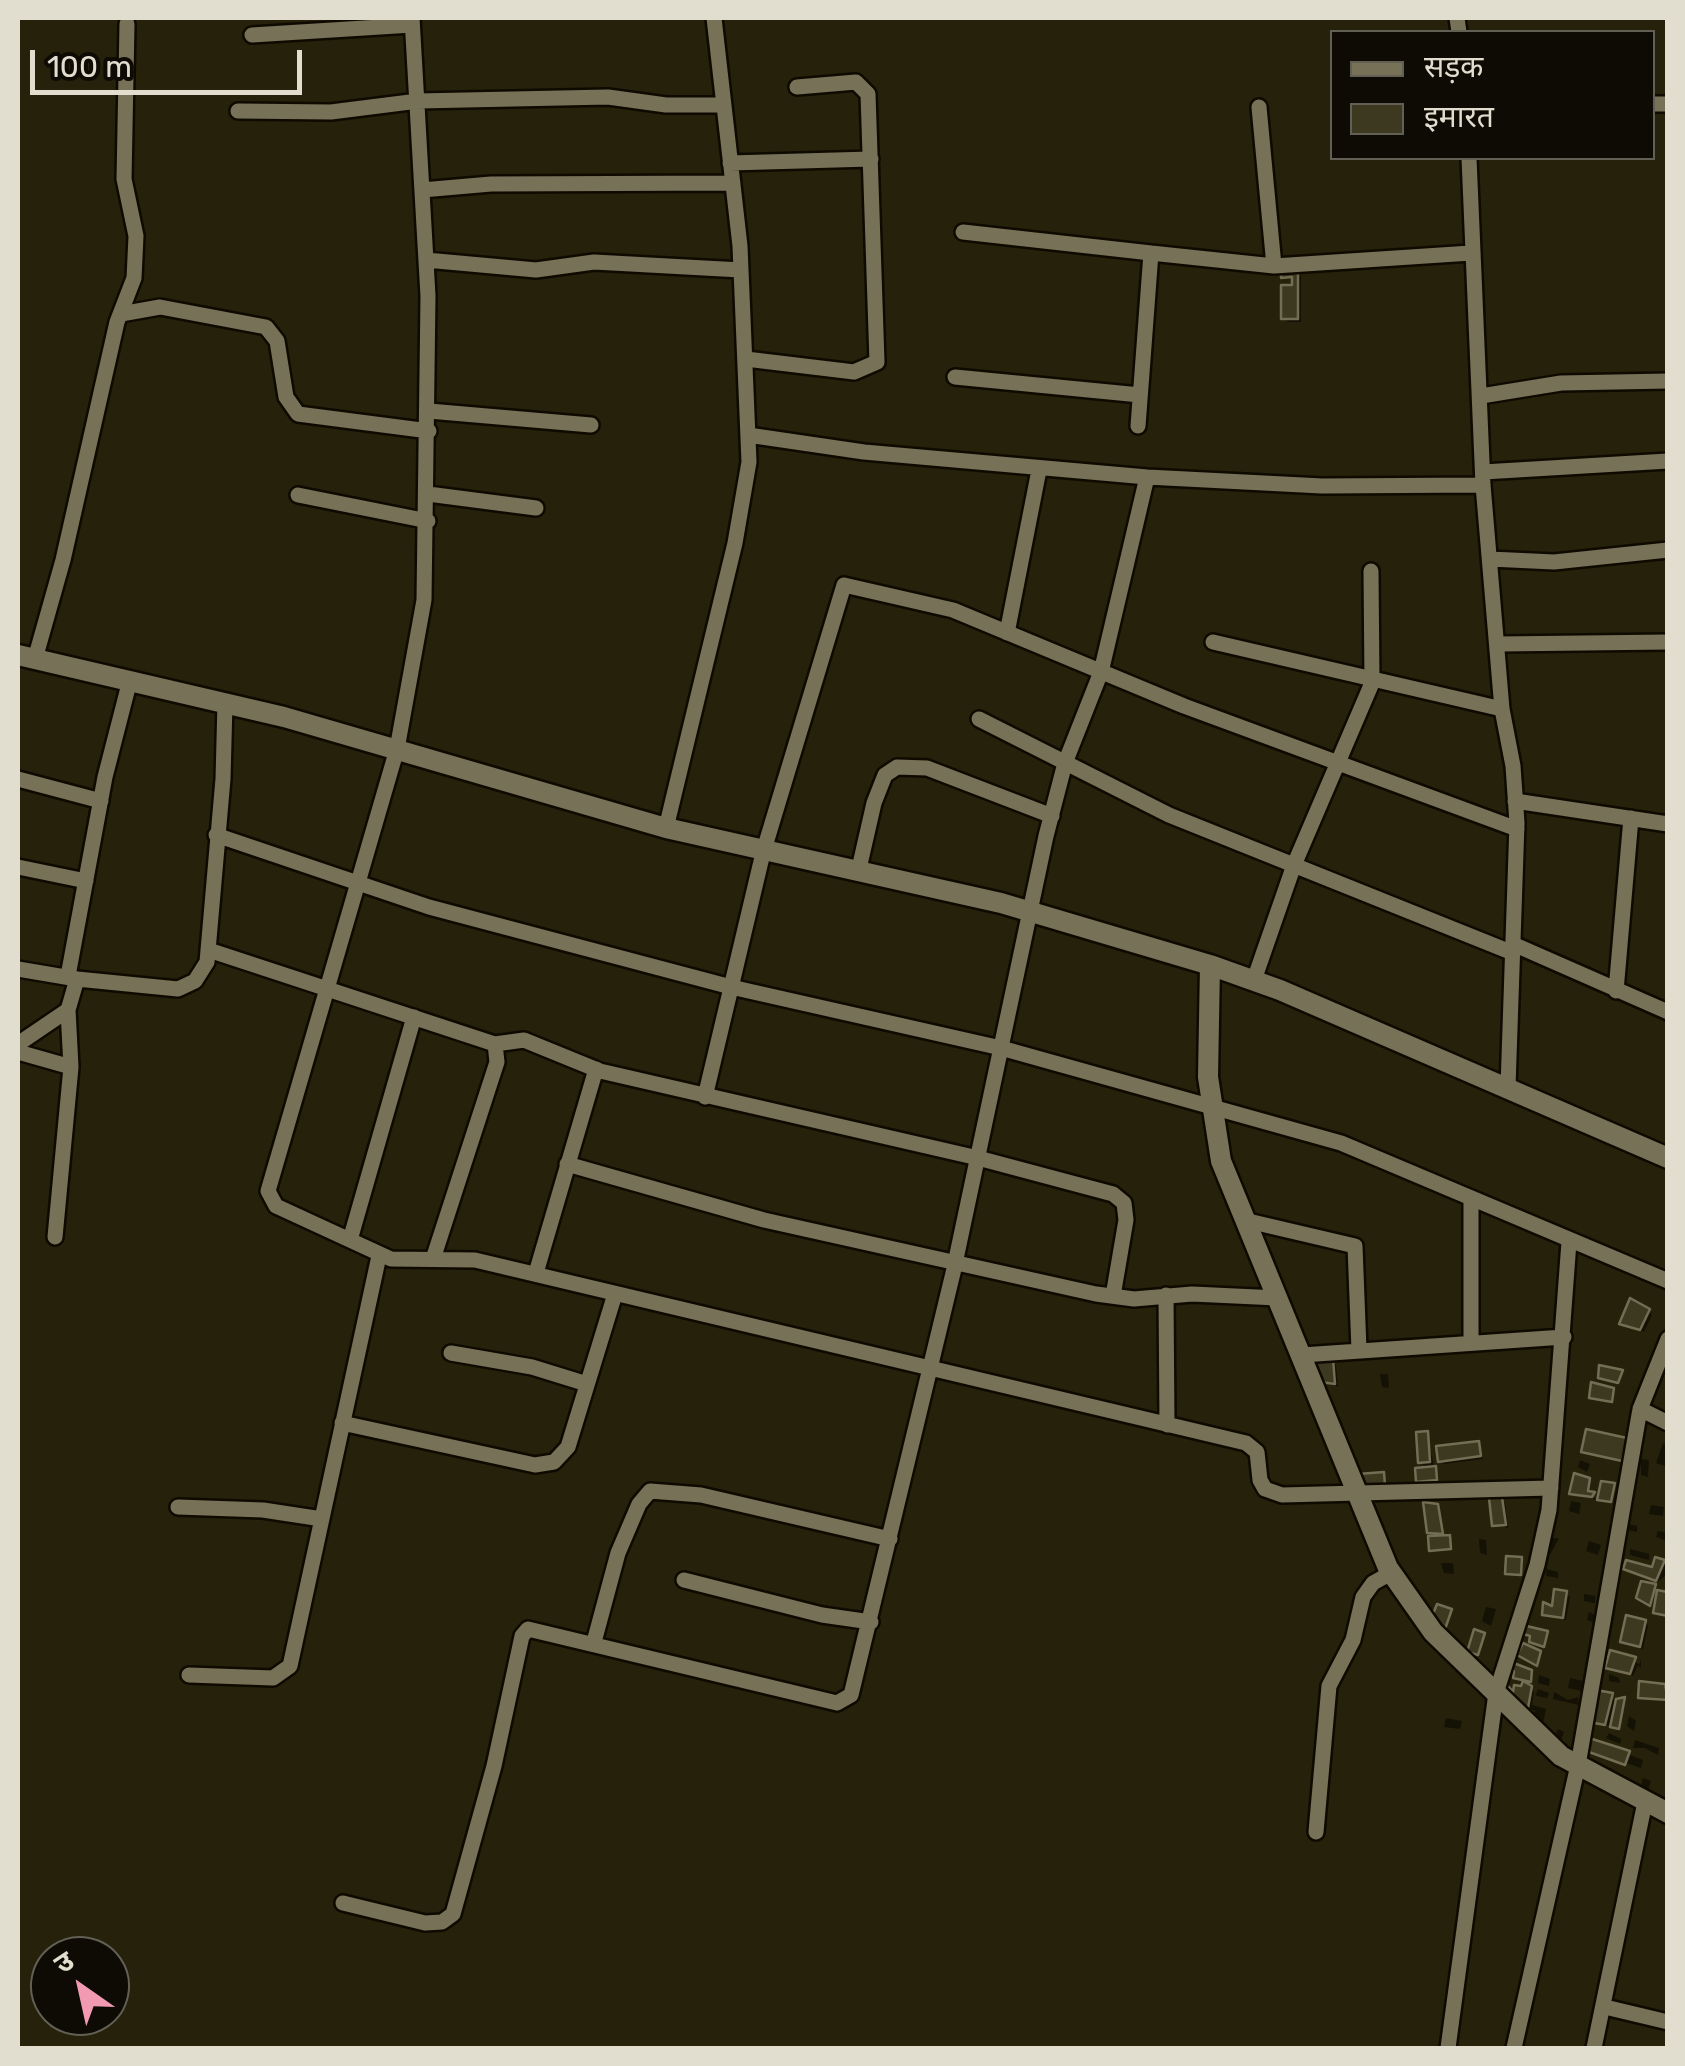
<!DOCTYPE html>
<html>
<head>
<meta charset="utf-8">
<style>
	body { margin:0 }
	#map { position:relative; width:1685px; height:2066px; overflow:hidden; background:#26210a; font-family:Rubik,"Noto Sans Devanagari",sans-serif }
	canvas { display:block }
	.frame { position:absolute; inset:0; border:20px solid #e1ded0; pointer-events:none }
	.legend { position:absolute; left:1330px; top:30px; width:325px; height:130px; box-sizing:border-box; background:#0d0b03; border:2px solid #625f55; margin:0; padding:12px 18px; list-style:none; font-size:30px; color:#e1ded0 }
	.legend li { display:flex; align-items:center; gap:20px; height:50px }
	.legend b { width:50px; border:2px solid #625f55 }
	.north { position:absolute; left:30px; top:1936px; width:100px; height:100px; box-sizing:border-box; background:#0d0b03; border:2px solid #625f55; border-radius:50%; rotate:326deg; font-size:28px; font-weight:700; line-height:40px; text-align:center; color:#e1ded0 }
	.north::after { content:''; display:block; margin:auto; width:35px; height:45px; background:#f19ab1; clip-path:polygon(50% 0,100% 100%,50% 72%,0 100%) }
	.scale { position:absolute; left:30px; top:50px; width:272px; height:45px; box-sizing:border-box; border:5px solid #e1ded0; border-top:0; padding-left:12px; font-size:30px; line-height:35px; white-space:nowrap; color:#e1ded0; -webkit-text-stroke:8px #0d0b03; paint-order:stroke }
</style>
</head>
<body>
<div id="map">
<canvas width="1685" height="2066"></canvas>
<div class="frame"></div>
<ul class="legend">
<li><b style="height:12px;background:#777158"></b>सड़क</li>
<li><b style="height:28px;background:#3d3820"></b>इमारत</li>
</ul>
<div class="north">उ</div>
<div class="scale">100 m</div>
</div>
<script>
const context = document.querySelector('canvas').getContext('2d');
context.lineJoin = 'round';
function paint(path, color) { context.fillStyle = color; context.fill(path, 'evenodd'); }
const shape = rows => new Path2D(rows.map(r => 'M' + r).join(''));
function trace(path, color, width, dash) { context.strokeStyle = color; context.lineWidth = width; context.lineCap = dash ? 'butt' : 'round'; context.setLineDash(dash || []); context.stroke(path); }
const shadow = shape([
	[1297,272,1301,276,1301,322,1288,322,1284,318,1295,280,1283,277],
	[1649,1311,1652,1315,1644,1332,1622,1324],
	[1332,1361,1336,1365,1338,1387,1322,1381],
	[1380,1374,1388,1374,1389,1388,1382,1387],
	[1427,1434,1437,1480,1420,1482,1428,1469,1420,1462],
	[1626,1441,1630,1445,1626,1463,1584,1451],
	[1663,1443,1668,1446,1665,1466,1656,1463],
	[1478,1444,1483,1459,1444,1464,1440,1461],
	[1641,1459,1649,1460,1648,1477,1641,1475],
	[1580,1460,1590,1464,1587,1472,1578,1467],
	[1589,1480,1591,1494,1596,1500,1572,1493],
	[1501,1499,1505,1503,1508,1528,1495,1524],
	[1571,1501,1581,1503,1579,1514,1569,1511],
	[1651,1505,1664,1507,1663,1516,1649,1514],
	[1437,1507,1445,1537,1450,1538,1451,1550,1432,1550,1436,1538,1429,1532],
	[1624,1523,1637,1526,1637,1532,1624,1529],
	[1658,1531,1668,1533,1667,1541,1656,1537],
	[1551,1538,1559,1538,1550,1555,1550,1554],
	[1479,1539,1486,1540,1487,1555,1480,1553],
	[1589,1541,1601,1545,1598,1555,1586,1551],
	[1630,1549,1649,1554,1649,1560,1630,1555],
	[1664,1562,1668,1574,1657,1582,1626,1568,1654,1570],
	[1441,1563,1453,1563,1454,1574,1444,1573],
	[1546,1569,1558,1572,1558,1578,1546,1576],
	[1566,1593,1570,1597,1566,1620,1548,1617,1544,1614],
	[1584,1594,1595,1596,1595,1603,1584,1601],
	[1486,1607,1496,1609,1491,1626,1482,1621],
	[1589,1612,1597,1616,1595,1623,1587,1620],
	[1645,1622,1648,1626,1643,1649,1626,1645,1623,1641],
	[1641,1659,1641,1668,1638,1665,1633,1676,1608,1667,1634,1660,1639,1665],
	[1609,1674,1619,1678,1620,1683,1609,1681],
	[1539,1675,1550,1679,1549,1686,1538,1683],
	[1570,1678,1583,1681,1582,1691,1568,1688],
	[1664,1686,1668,1702,1641,1697],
	[1530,1688,1536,1694,1538,1689,1549,1693,1547,1698,1537,1696,1534,1692,1532,1705,1546,1709,1542,1728,1533,1720,1535,1711,1506,1697],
	[1554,1692,1568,1700,1578,1697,1579,1705,1553,1699],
	[1611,1696,1615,1702,1625,1701,1620,1728,1592,1721],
	[1629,1716,1636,1721,1634,1731,1627,1726],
	[1446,1718,1462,1721,1460,1729,1444,1727],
	[1558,1729,1564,1732,1560,1743,1554,1738],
	[1609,1733,1621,1739,1620,1744,1606,1738],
	[1635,1740,1659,1748,1658,1755,1645,1748,1633,1748],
	[1591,1751,1628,1754,1643,1760,1641,1768],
	[1643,1778,1651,1781,1647,1793,1640,1790]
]);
const building = shape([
	[1281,270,1298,270,1298,319,1281,319,1281,285,1292,285,1292,277,1281,278,1281,270],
	[1630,1298,1650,1309,1640,1330,1619,1324,1630,1298],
	[1333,1358,1335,1384,1320,1382,1312,1360,1333,1358],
	[1599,1365,1623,1370,1618,1383,1598,1378,1599,1365],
	[1591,1382,1614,1388,1612,1402,1589,1398,1591,1382],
	[1586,1429,1627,1438,1622,1461,1581,1452,1586,1429],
	[1428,1431,1430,1462,1418,1463,1416,1432,1428,1431],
	[1479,1441,1481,1456,1438,1462,1436,1446,1479,1441],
	[1436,1466,1437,1480,1416,1482,1415,1468,1436,1466],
	[1384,1472,1385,1486,1363,1487,1358,1474,1384,1472],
	[1574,1473,1590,1478,1588,1491,1595,1492,1592,1497,1569,1494,1574,1473],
	[1601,1481,1615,1483,1611,1502,1597,1500,1601,1481],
	[1502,1497,1506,1525,1492,1526,1489,1498,1502,1497],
	[1423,1502,1438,1504,1443,1534,1427,1533,1423,1502],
	[1450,1535,1451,1549,1429,1551,1428,1536,1450,1535],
	[1506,1556,1522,1557,1521,1575,1505,1574,1506,1556],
	[1655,1557,1665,1560,1656,1581,1623,1569,1626,1560,1652,1567,1655,1557],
	[1641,1581,1656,1584,1650,1606,1636,1598,1641,1581],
	[1554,1589,1567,1591,1563,1618,1542,1615,1543,1602,1552,1606,1554,1589],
	[1657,1590,1668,1592,1668,1616,1653,1613,1657,1590],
	[1437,1604,1452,1609,1444,1632,1431,1619,1437,1604],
	[1626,1615,1646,1620,1640,1647,1620,1642,1626,1615],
	[1522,1625,1548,1631,1544,1647,1529,1642,1530,1636,1520,1633,1522,1625],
	[1474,1629,1485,1633,1478,1655,1467,1652,1474,1629],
	[1523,1643,1541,1651,1537,1666,1517,1655,1523,1643],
	[1610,1650,1636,1657,1630,1674,1605,1668,1610,1650],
	[1511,1662,1532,1670,1531,1682,1513,1678,1514,1671,1508,1670,1511,1662],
	[1523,1681,1532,1686,1528,1708,1500,1694,1505,1682,1513,1692,1514,1685,1521,1686,1523,1681],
	[1639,1681,1665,1684,1668,1700,1638,1698,1639,1681],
	[1596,1690,1613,1693,1605,1725,1589,1722,1596,1690],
	[1625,1697,1619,1729,1610,1727,1616,1699,1625,1697],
	[1589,1738,1630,1751,1625,1765,1589,1752,1589,1738]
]);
const minor = shape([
	[412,18,428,296,424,600,397,749,268,1191,276,1206,391,1259,475,1260,1246,1443,1257,1452,1260,1480,1265,1489,1282,1495,1551,1488],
	[1457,18,1459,32],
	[252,35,412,25],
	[1652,104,1668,104],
	[1259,107,1274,266],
	[238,111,331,112,418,101,608,97,666,105,723,105],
	[1469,158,1483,485,1502,709,1513,766,1517,823,1508,1087],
	[730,163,871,159],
	[422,190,491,184,733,183],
	[963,232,1151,253],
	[426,260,536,270,594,262,741,270],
	[121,314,160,307,266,327,277,341,286,397,298,414,429,431],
	[746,359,854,372,877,362,868,94,856,82,797,87],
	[955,377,1140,395],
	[1481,396,1561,383,1668,381],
	[429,411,591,425],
	[1138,426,1151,253,1274,266,1471,253],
	[748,435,864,452,1147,477,1322,486,1483,485],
	[1483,472,1668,461],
	[428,494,536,508],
	[298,495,428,521],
	[1490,559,1554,562,1668,550],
	[1007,633,1039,470],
	[1213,642,1502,709],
	[1499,644,1668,642],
	[35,659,63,560,117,322,134,278,136,236,124,179,127,24],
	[979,719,1169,815,1513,953],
	[18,779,101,801],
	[1515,801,1668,824],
	[666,828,735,543,749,462,740,246,714,18],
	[216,835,429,907,731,987,1001,1048,1341,1143,1668,1281],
	[18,867,86,881],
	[858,873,874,803,885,775,897,767,927,768,1052,816],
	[1513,944,1668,1012],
	[209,950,495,1044,497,1062,433,1259],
	[18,969,77,979],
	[68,976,105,777,130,680],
	[1254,980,1294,865,1372,683,1371,571],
	[1616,991,1631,818],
	[18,1044,68,1010],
	[495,1044,524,1040,600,1071,978,1158,1113,1194,1124,1203,1126,1220,1113,1296],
	[18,1052,71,1067],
	[705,1097,763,853,844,585,953,610,1184,706,1517,829],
	[567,1164,764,1220,1096,1294,1134,1299,1192,1294,1278,1298],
	[1471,1199,1471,1342],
	[1244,1220,1355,1246,1359,1350],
	[55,1237,71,1067,68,1010,77,979,178,989,195,981,207,962,223,779,225,703],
	[350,1240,414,1017],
	[536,1273,596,1069],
	[1166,1295,1167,1425],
	[451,1353,532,1367,587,1384],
	[1302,1355,1564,1337],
	[1640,1409,1668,1423],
	[342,1423,535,1465,554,1462,568,1447,615,1294],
	[178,1507,263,1510,322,1519],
	[684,1580,822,1615,871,1622],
	[594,1642,618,1553,639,1504,650,1491,701,1495,890,1539],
	[189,1675,273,1678,290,1666,379,1256],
	[1316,1832,1329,1686,1353,1640,1363,1597,1373,1583,1391,1573],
	[343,1903,425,1923,442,1922,453,1914,494,1766,522,1636,528,1629,837,1703,851,1695,953,1273,1046,836,1065,763,1101,672,1147,477],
	[1605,2007,1668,2022],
	[1448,2048,1496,1693,1537,1565,1549,1510,1569,1242],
	[1514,2048,1578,1765,1640,1409,1668,1339],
	[1594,2048,1645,1802]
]);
const tertiary = shape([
	[18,655,284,717,666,828,1001,903,1210,965,1280,990,1668,1158],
	[1210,965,1208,1077,1221,1161,1388,1568,1433,1632,1561,1756,1668,1813]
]);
paint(shadow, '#0007');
paint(building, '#3d3820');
trace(building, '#736d54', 2.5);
trace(minor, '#0f0a00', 20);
trace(tertiary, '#0f0a00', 25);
trace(minor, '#777158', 15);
trace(tertiary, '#777158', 20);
</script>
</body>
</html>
